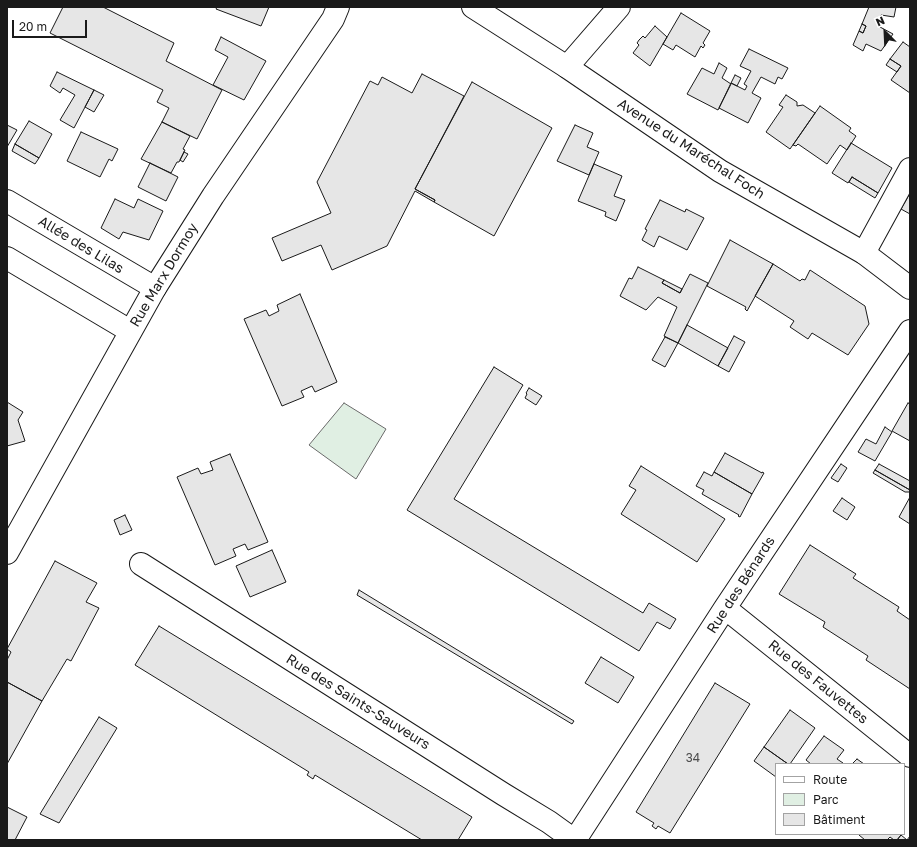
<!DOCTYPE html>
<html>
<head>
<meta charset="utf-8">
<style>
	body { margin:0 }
	#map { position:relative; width:917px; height:847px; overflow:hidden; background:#fff; font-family:"Golos Text",sans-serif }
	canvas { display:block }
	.frame { position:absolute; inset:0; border:8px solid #1a1a1a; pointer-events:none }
	.legend { position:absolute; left:775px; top:763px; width:130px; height:72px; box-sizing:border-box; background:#fff; border:1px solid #a3a3a3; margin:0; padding:5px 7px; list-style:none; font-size:12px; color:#1a1a1a }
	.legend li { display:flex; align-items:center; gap:8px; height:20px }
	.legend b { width:20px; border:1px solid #a3a3a3 }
	.north { position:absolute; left:865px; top:12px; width:40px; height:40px; -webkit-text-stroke:3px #fff; paint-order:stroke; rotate:336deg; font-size:11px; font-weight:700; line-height:16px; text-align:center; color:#1a1a1a }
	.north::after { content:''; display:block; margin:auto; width:14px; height:18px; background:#1a1a1a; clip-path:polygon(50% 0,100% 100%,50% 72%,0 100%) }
	.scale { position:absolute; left:12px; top:20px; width:75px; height:18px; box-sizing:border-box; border:2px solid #1a1a1a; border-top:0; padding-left:5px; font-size:12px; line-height:14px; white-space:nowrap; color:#1a1a1a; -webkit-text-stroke:3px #fff; paint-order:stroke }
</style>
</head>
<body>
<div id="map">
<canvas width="917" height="847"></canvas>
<div class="frame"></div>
<ul class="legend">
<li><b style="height:5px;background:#fff"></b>Route</li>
<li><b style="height:11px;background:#e0efe3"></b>Parc</li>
<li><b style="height:11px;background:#e6e6e6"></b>Bâtiment</li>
</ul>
<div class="north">N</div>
<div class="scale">20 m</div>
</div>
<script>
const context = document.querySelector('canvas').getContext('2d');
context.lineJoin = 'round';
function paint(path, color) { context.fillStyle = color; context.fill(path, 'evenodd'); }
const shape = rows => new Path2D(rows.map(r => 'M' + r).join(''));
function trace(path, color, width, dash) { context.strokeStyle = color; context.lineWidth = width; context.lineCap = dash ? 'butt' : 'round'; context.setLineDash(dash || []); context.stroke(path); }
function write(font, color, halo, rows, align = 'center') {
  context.font = font + ' "Golos Text",sans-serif'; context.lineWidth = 3; context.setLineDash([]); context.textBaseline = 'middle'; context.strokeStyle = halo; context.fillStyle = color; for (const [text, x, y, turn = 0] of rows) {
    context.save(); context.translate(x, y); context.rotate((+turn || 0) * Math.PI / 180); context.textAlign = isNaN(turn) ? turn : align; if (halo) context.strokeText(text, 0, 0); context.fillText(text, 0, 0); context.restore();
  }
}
const green = shape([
	[344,403,386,429,356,479,309,445,344,403]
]);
const building = shape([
	[63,7,103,7,174,43,166,61,222,90,197,139,162,122,169,108,157,102,163,90,50,33,63,7],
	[217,7,269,7,261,26,216,9,217,7],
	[869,7,896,7,894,17,881,15,880,27,893,34,881,51,866,44,863,51,853,45,859,31,863,33,866,26,862,24,869,7],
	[681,13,710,31,703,43,705,45,703,48,701,46,695,57,676,45,673,50,663,44,681,13],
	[862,24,866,26,863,33,859,31,862,24],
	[655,26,667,37,650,66,633,53,639,45,637,43,639,40,643,36,645,38,655,26],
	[221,37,266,61,244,100,213,85,228,57,215,50,221,37],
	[903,42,910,47,910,93,891,80,901,66,890,59,903,42],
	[749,49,788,68,782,79,778,77,775,84,761,77,752,93,761,98,748,123,719,108,731,83,745,90,747,86,744,84,751,71,740,66,749,49],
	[890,59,901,66,897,72,886,65,890,59],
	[719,63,727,68,722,78,731,84,718,110,687,94,702,68,714,74,719,63],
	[57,72,94,90,74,128,60,120,75,95,63,88,60,93,50,86,57,72],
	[422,74,464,96,415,189,435,200,434,202,415,191,387,246,332,270,321,245,282,261,272,238,331,213,317,182,370,81,378,85,382,77,412,93,422,74],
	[735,75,741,78,737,86,731,83,735,75],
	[472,82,552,128,494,236,434,202,435,200,415,189,472,82],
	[94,90,104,95,94,112,85,107,94,90],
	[786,95,797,102,797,106,803,105,815,113,790,149,766,132,783,107,779,105,786,95],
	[820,106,851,128,849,131,856,136,847,150,840,145,827,164,798,144,796,146,793,145,820,106],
	[29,121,52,134,39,158,15,144,29,121],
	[162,122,190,136,183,149,185,150,179,162,177,162,171,173,141,159,162,122],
	[7,125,17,130,7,147,7,125],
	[575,125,593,133,587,147,599,152,589,175,557,161,575,125],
	[81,132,118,149,112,161,109,159,100,177,67,161,81,132],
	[851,143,892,168,878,193,852,177,848,183,832,173,851,143],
	[15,144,39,158,35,164,12,151,15,144],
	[184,152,188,154,183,162,180,160,184,152],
	[150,163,178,177,166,201,138,187,150,163],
	[594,164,622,176,614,196,625,200,616,221,605,216,606,212,578,201,594,164],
	[852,177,878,193,875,198,849,182,852,177],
	[910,193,910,214,901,209,910,193],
	[115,199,134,208,138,199,163,211,149,240,123,232,119,239,101,228,115,199],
	[660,200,685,212,686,209,704,218,687,250,659,236,654,247,642,240,647,230,645,229,660,200],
	[730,240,773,264,747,311,745,309,746,307,707,286,730,240],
	[773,264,800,281,802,279,805,280,810,270,865,306,869,324,848,355,812,333,808,339,790,327,794,321,755,296,773,264],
	[638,267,664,280,662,283,680,293,690,274,708,283,678,343,664,336,677,307,658,297,646,310,620,296,629,278,632,279,638,267],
	[664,280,682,289,680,293,662,283,664,280],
	[300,294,337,382,315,392,312,386,301,391,304,397,282,406,244,319,266,310,269,316,279,311,277,305,300,294],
	[687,325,728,348,718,366,678,343,687,325],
	[734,336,745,342,729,372,718,366,734,336],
	[665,337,678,343,665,367,652,360,665,337],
	[494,367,523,385,454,499,643,613,649,603,676,619,670,629,657,622,639,651,407,510,494,367],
	[529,388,542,396,536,405,525,398,527,394,526,393,529,388],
	[7,402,23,412,18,420,25,441,7,446,7,402],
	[908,403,910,404,910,441,892,431,908,403],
	[885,427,892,432,875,461,858,452,866,439,876,444,885,427],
	[725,453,762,473,762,472,764,473,752,494,714,472,725,453],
	[230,454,268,542,248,550,245,544,233,549,236,556,215,565,177,477,198,468,201,474,213,470,210,462,230,454],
	[841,464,847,468,838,482,831,478,841,464],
	[879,464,910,481,910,490,875,470,879,464],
	[641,466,725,519,697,562,621,514,636,490,629,486,641,466],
	[875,470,910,490,910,492,905,492,873,473,875,470],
	[704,472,712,476,714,472,752,494,740,517,738,516,739,515,702,494,704,490,696,486,704,472],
	[910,497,910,524,899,517,910,497],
	[842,498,855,507,847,520,833,511,842,498],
	[125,515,132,530,120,535,114,520,125,515],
	[810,545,856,574,853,578,899,607,897,611,910,620,910,689,866,660,868,656,823,627,825,622,779,594,810,545],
	[272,550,286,582,250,597,236,566,272,550],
	[55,561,97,583,86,602,99,608,71,661,67,659,42,701,7,682,7,660,11,652,7,649,55,561],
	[359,590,574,721,572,724,357,595,359,590],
	[159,626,472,817,458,840,422,840,315,775,313,779,307,775,309,772,135,665,159,626],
	[601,657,634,677,618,703,585,683,601,657],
	[7,682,42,701,7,764,7,682],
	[715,683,750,704,670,833,658,826,656,829,652,826,654,823,636,812,715,683],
	[790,710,815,728,790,764,788,764,764,747,790,710],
	[99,717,117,728,59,823,40,814,99,717],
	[824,736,844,750,837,759,843,763,842,764,811,764,806,760,824,736],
	[764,747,788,764,776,764,776,777,754,761,764,747],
	[857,759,864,764,852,764,857,759],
	[7,807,27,817,15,840,7,840,7,807],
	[860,834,899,834,901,835,897,840,894,840,890,837,887,840,865,840,859,835,860,834],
	[901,835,907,840,910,836,910,840,897,840,901,835]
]);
const minor = shape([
	[567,67,619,7],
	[7,201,155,288],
	[864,253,910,169],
	[7,258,130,331],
	[141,564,503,794,549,822,574,840],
	[725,608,910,756],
	[575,840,725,608,910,331]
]);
const major = shape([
	[473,7,567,67,720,171,864,253,910,288],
	[7,553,155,288,213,196,333,19,338,7]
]);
const numberNames = [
	["34",693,758]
];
const streetNames = [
	["Avenue du Maréchal Foch",691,149,33],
	["Allée des Lilas",81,245,31],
	["Rue Marx Dormoy",164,275,-59],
	["Rue des Bénards",741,585,-57],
	["Rue des Fauvettes",818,682,39],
	["Rue des Saints-Sauveurs",358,702,32]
];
paint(green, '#e0efe3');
trace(green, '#6a6a6a', 1);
paint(building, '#e6e6e6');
trace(building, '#1a1a1a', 1);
trace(minor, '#1a1a1a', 24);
trace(major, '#1a1a1a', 24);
trace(minor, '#fff', 22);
trace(major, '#fff', 22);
write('12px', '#4d4d4d', null, numberNames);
write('14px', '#1a1a1a', '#fff', streetNames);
</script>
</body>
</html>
